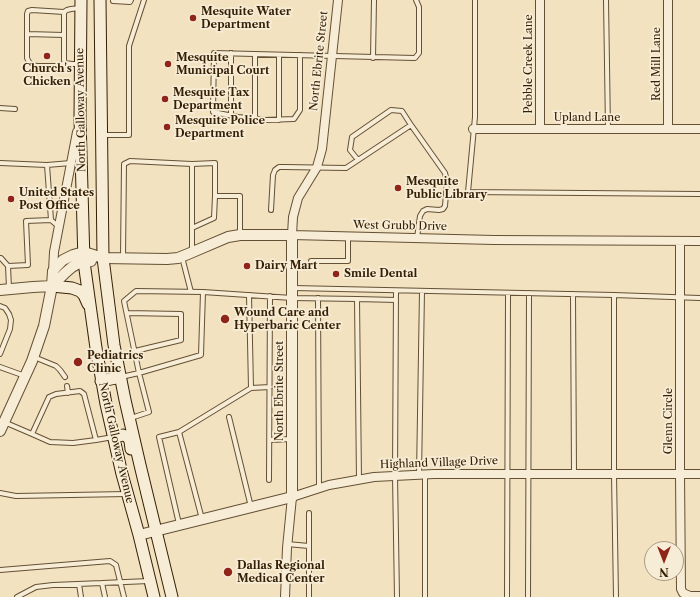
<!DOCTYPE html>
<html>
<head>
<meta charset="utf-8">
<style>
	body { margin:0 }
	#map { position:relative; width:700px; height:597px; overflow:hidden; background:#f2e2c0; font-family:"Libre Caslon Text",serif }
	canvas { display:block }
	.north { position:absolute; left:644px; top:541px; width:40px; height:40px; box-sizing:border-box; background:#f7ecd6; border:1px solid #a99a82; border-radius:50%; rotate:180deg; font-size:11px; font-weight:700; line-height:16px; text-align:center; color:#352005 }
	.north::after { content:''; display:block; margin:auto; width:14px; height:18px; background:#8f2418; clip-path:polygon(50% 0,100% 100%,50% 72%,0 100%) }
</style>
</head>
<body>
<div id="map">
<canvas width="700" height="597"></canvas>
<div class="north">N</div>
</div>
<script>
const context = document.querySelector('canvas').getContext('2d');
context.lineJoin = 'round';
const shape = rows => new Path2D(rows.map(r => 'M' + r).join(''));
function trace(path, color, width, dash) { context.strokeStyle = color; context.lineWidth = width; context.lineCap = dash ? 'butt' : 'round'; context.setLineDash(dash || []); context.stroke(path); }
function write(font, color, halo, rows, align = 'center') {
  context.font = font + ' "Libre Caslon Text",serif'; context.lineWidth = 3.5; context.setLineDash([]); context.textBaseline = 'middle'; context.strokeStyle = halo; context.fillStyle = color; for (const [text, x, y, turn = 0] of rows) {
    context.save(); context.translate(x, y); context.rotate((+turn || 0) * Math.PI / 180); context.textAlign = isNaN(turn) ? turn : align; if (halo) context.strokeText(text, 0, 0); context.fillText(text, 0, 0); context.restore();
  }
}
const service = shape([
	[113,0,113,1,130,2,131,0],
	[475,0,475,117,468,192,700,194],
	[606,0,608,129],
	[64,12,64,60,65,63],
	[27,34,64,35],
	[300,55,300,110,294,119,265,120,238,117,213,112,214,53,415,58,419,53,419,7,416,0],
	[373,58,374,0],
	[80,64,72,64,65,63,57,66,37,66,32,65,29,62,27,58,27,14,28,11,32,10,64,12,67,10,71,9,80,8],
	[0,108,15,109],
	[231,116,231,53],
	[255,119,255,54],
	[279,120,279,55],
	[102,135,129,135,129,46,144,0],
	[358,160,350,150,352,137,391,110,402,111,411,125],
	[0,163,47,165],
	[271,210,273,175,275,170,279,167,284,167,346,168,411,125,445,173,447,182,445,206,443,209,439,210,427,209,423,211,420,216,417,238],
	[58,226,51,220,47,165,71,163],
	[192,228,192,164,215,163,215,196],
	[192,250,192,228,214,218,215,196,240,196,240,234],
	[123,257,124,164,130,161,192,164],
	[182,257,191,292],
	[0,258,1,258,8,266,9,288],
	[311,261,348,261,348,237],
	[8,266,28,265,26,221,51,220],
	[293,288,614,295,700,298],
	[396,291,395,476,397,597],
	[203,292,292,298,357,299],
	[573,294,574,474],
	[249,295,251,388],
	[614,295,614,474,616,597],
	[318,298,319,488],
	[0,306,5,308,9,314,11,320,10,329,0,354],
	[127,313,181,314,181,340,135,351],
	[34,357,56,366,60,370,65,377],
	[0,367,25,376],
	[121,377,139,373,201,355,203,292,136,291,124,301,139,373,149,412,131,418],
	[67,386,68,393],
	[229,417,251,507],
	[4,422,32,434,49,397,56,394,80,391,84,394,96,440,113,437],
	[179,432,202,519],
	[32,434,50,442,73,443,96,440],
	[270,440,291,439],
	[419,475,422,291],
	[425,475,425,597],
	[269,480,270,296],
	[359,480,357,299,396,300],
	[0,493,16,496,127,494],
	[309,513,309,597],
	[179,524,159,437,179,432,251,388,270,387],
	[287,544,309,546],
	[0,570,110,561,116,565,124,597],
	[79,584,81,597],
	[17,597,36,587,53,585,102,583],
	[105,597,102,583,149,581],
	[507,597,508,293],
	[528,597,529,293]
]);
const minor = shape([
	[338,0,322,149,317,167,298,198,293,217,292,235,494,240,700,241],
	[540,0,540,129],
	[668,0,668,129],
	[473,129,700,129],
	[680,241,680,474,681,589,683,593,690,596,700,596],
	[53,271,54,252,77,132],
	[285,597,287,548,292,497,329,485,374,477,434,474,700,474]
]);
const tertiary = shape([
	[52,286,65,273,72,267,77,264,91,261],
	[0,290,33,287,52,286],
	[0,431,32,361,44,326,52,286,53,271,57,266,63,260,73,255,84,252,103,258,167,259,178,258,188,254,228,237,240,235,292,235,292,497,139,535]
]);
const secondary = shape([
	[81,0,80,118,84,262,96,348,106,404,122,474,139,535,154,597],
	[100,0,103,258,114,345,125,400,140,465,172,597],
	[52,286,72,288,80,291,84,295,88,304],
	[101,381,121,377],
	[113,437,123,435,128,437,130,441,131,449]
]);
const markers = [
	[193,18,4,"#8f2418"],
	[47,56,4,"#8f2418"],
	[168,64,4,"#8f2418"],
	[165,99,4,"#8f2418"],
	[167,127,4,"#8f2418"],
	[398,188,4,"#8f2418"],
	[11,199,4,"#8f2418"],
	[247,266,4,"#8f2418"],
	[336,274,4,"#8f2418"],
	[225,319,5,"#8f2418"],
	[78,362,5,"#8f2418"],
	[228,572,5,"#8f2418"]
];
const poiNames = [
	["Mesquite Water",201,12],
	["Department",201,25],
	["Mesquite",176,58],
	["Municipal Court",176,71],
	["Church's",47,69,"center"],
	["Chicken",47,82,"center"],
	["Mesquite Tax",173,93],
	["Department",173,106],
	["Mesquite Police",175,121],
	["Department",175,134],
	["Mesquite",406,182],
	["Public Library",406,195],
	["United States",19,193],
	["Post Office",19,206],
	["Dairy Mart",255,266],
	["Smile Dental",344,274],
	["Wound Care and",234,313],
	["Hyperbaric Center",234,326],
	["Pediatrics",87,356],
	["Clinic",87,369],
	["Dallas Regional",237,566],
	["Medical Center",237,579]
];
const streetNames = [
	["North Ebrite Street",319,61,-84],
	["Pebble Creek Lane",529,64,-90],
	["Red Mill Lane",657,64,-90],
	["North Galloway Avenue",81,110,-91],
	["Upland Lane",587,118],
	["West Grubb Drive",400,226,1],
	["North Ebrite Street",280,391,-90],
	["Glenn Circle",669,421,-90],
	["North Galloway Avenue",116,443,77],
	["Highland Village Drive",439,463,-2]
];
trace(service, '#645034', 6);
trace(minor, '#645034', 10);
trace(tertiary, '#645034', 12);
trace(secondary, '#352005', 13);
trace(service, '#f7ecd6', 4);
trace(minor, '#f7ecd6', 8);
trace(tertiary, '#f7ecd6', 10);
trace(secondary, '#f7ecd6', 11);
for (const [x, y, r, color] of markers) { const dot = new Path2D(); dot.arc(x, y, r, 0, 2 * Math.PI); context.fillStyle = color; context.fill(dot); trace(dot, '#f7ecd6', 1.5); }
write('bold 11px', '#352005', '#f7ecd6', poiNames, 'left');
write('11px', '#352005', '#f7ecd6', streetNames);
</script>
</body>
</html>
